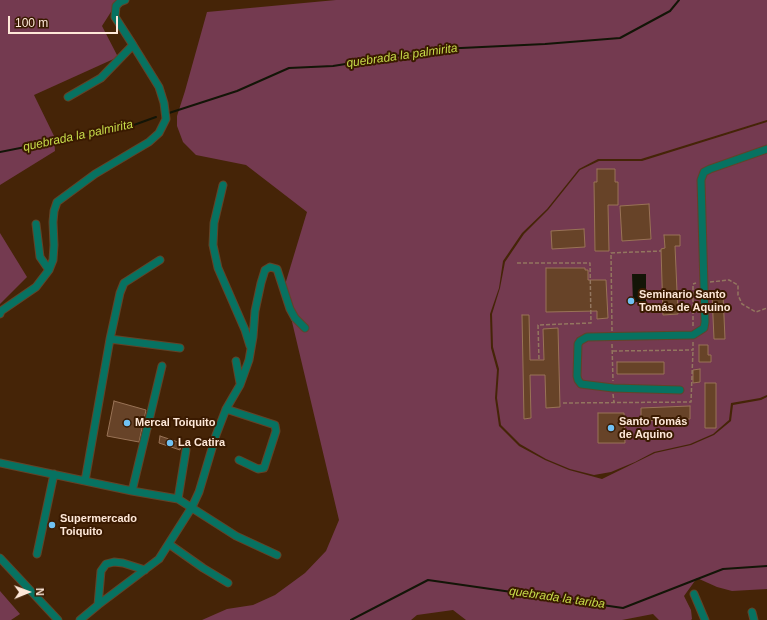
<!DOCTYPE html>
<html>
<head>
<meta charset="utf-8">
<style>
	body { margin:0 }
	#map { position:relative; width:767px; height:620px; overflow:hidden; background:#452407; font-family:Arial,sans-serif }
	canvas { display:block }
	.north { position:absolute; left:8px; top:572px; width:40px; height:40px; -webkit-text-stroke:3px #3a1a00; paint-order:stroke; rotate:89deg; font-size:11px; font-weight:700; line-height:16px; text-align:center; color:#fee8d8 }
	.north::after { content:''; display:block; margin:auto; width:14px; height:18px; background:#fee8d8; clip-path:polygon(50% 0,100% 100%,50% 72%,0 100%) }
	.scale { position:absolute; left:8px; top:16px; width:110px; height:18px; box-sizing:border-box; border:2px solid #fee8d8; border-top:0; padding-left:5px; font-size:12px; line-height:14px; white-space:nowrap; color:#fee8d8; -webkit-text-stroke:3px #3a1a00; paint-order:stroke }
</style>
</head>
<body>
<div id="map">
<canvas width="767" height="620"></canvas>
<div class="north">N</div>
<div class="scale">100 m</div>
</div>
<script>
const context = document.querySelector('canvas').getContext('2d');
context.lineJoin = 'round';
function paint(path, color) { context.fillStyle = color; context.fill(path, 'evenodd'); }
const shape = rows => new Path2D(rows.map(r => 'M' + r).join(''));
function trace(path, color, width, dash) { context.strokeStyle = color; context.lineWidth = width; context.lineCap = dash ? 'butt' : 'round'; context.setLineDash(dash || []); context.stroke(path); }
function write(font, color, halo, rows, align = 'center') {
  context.font = font + ' Arial,sans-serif'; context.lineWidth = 4; context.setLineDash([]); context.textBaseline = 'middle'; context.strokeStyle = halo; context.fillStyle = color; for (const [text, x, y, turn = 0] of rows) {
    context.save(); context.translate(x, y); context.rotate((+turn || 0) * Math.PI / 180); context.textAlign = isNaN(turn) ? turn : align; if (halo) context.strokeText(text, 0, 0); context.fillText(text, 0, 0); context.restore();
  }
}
const green = shape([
	[0,0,128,0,116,4,102,26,118,57,34,95,54,136,55,151,0,185],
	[336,0,767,0,767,120,641,159,598,159,579,169,547,209,522,233,503,261,499,288,490,314,491,348,497,370,495,398,499,426,519,446,545,460,569,470,602,479,655,453,691,445,714,435,731,421,733,405,761,400,767,397,767,589,732,591,717,587,697,578,684,596,691,610,692,619,691,620,659,620,653,614,622,620,466,620,453,610,417,615,411,620,202,620,227,609,253,605,275,595,305,573,326,551,339,520,284,288,307,212,246,165,196,155,183,142,177,126,177,116,185,91,207,12],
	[767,122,767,395,760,398,731,403,729,420,713,434,690,444,654,452,635,462,611,472,594,475,570,469,546,459,520,444,501,425,497,398,499,369,493,347,492,314,500,288,505,262,524,234,548,210,580,170,599,161,642,161],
	[0,233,27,277,0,304],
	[0,591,20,614,11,620,0,620]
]);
const water = shape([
	[632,274,646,274,646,302,633,302]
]);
const stream = shape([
	[169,113,237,91,289,68,333,66,440,49,545,44,620,38,670,11,679,0],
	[0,152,131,126,156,117],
	[351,620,428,580,623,608,723,569,767,566]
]);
const building = shape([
	[597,169,615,169,615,182,618,182,618,205,608,205,609,251,595,251,594,182,597,182,597,169],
	[649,204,651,239,622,241,620,206,649,204],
	[584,229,585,247,552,249,551,231,584,229],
	[664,235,680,235,680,246,675,246,678,314,663,315,661,249,665,248,664,235],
	[546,268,585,268,585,270,588,270,588,280,606,280,608,318,597,319,597,311,546,312,546,268],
	[712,294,723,294,725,339,714,339,712,294],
	[522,315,529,315,530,360,544,360,543,329,558,328,560,407,546,408,545,375,530,375,531,418,524,419,522,315],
	[699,345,708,345,708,355,711,355,711,362,699,362,699,345],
	[617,362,664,362,664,374,617,374,617,362],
	[700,369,700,382,693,383,693,370,700,369],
	[705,383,716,383,716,428,705,428,705,383],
	[114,401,146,410,139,442,107,436,114,401],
	[690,406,690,419,641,421,641,408,690,406],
	[598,413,624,413,625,443,598,443,598,413],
	[160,436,181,443,180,450,159,443,160,436]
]);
const path = shape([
	[517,263,590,263,591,323,538,325,539,360],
	[710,282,729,280,738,285,738,295,742,304,756,312,767,308],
	[693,326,693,284,696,283],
	[612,331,611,253,661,251],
	[612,344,613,381],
	[613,351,693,350,693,342],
	[613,394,614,402],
	[563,403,691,402,693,350]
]);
const minor = shape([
	[68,97,101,78,133,45,115,17,116,6,120,2,125,0],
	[223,185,214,223,213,245,218,268,245,330,250,346],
	[36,224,40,257,49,270],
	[0,314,1,311,36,287,49,270,53,260,54,245,53,222,54,211,57,202,95,174,149,142,159,133,166,119,164,103,159,87,133,45],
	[110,339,180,348],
	[236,361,240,383],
	[680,390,613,388,581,384,578,380,577,376,578,344,580,341,587,337,693,335,704,328,705,322,701,180,704,172,710,169,767,149],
	[226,409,275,425,276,431,264,468,258,469,239,460],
	[0,463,132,491,178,499,236,536,277,555],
	[85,481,110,339,120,293,124,283,160,260],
	[132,491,162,366],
	[178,499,186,450],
	[169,544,203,568,228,583],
	[37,554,54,474],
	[0,558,58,620],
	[694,594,705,620],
	[98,605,101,571,106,564,114,562,123,563,145,570],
	[752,612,754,620],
	[80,620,98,605,159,559,192,507,199,492,216,435,226,409,240,385,249,360,253,337,255,311,261,283,265,270,270,267,277,269,290,309,295,318,305,328]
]);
const markers = [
	[631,301,4,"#70c2f4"],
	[127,423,4,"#70c2f4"],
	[611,428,4,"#70c2f4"],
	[170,443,4,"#70c2f4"],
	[52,525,4,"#70c2f4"]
];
const poiNames = [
	["Seminario Santo",639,295],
	["Tomás de Aquino",639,308],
	["Santo Tomás",619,422],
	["de Aquino",619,435],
	["Mercal Toiquito",135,423],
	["La Catira",178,443],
	["Supermercado",60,519],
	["Toiquito",60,532]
];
const waterNames = [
	["quebrada la palmirita",402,56,-8],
	["quebrada la palmirita",78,136,-12],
	["quebrada la tariba",557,598,8]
];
paint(green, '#743a50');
paint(water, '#131507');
trace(stream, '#131507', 2);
paint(building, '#674328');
trace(building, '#997356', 1);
trace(minor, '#634328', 9);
trace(path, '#93765f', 1.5, [4, 2]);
trace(minor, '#077261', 7);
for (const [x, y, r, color] of markers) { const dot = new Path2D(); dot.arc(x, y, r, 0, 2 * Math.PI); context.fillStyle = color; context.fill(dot); trace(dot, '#3a1a00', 1.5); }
write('bold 11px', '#fee8d8', '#3a1a00', poiNames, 'left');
write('italic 12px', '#c5db49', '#3a1a00', waterNames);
</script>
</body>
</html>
